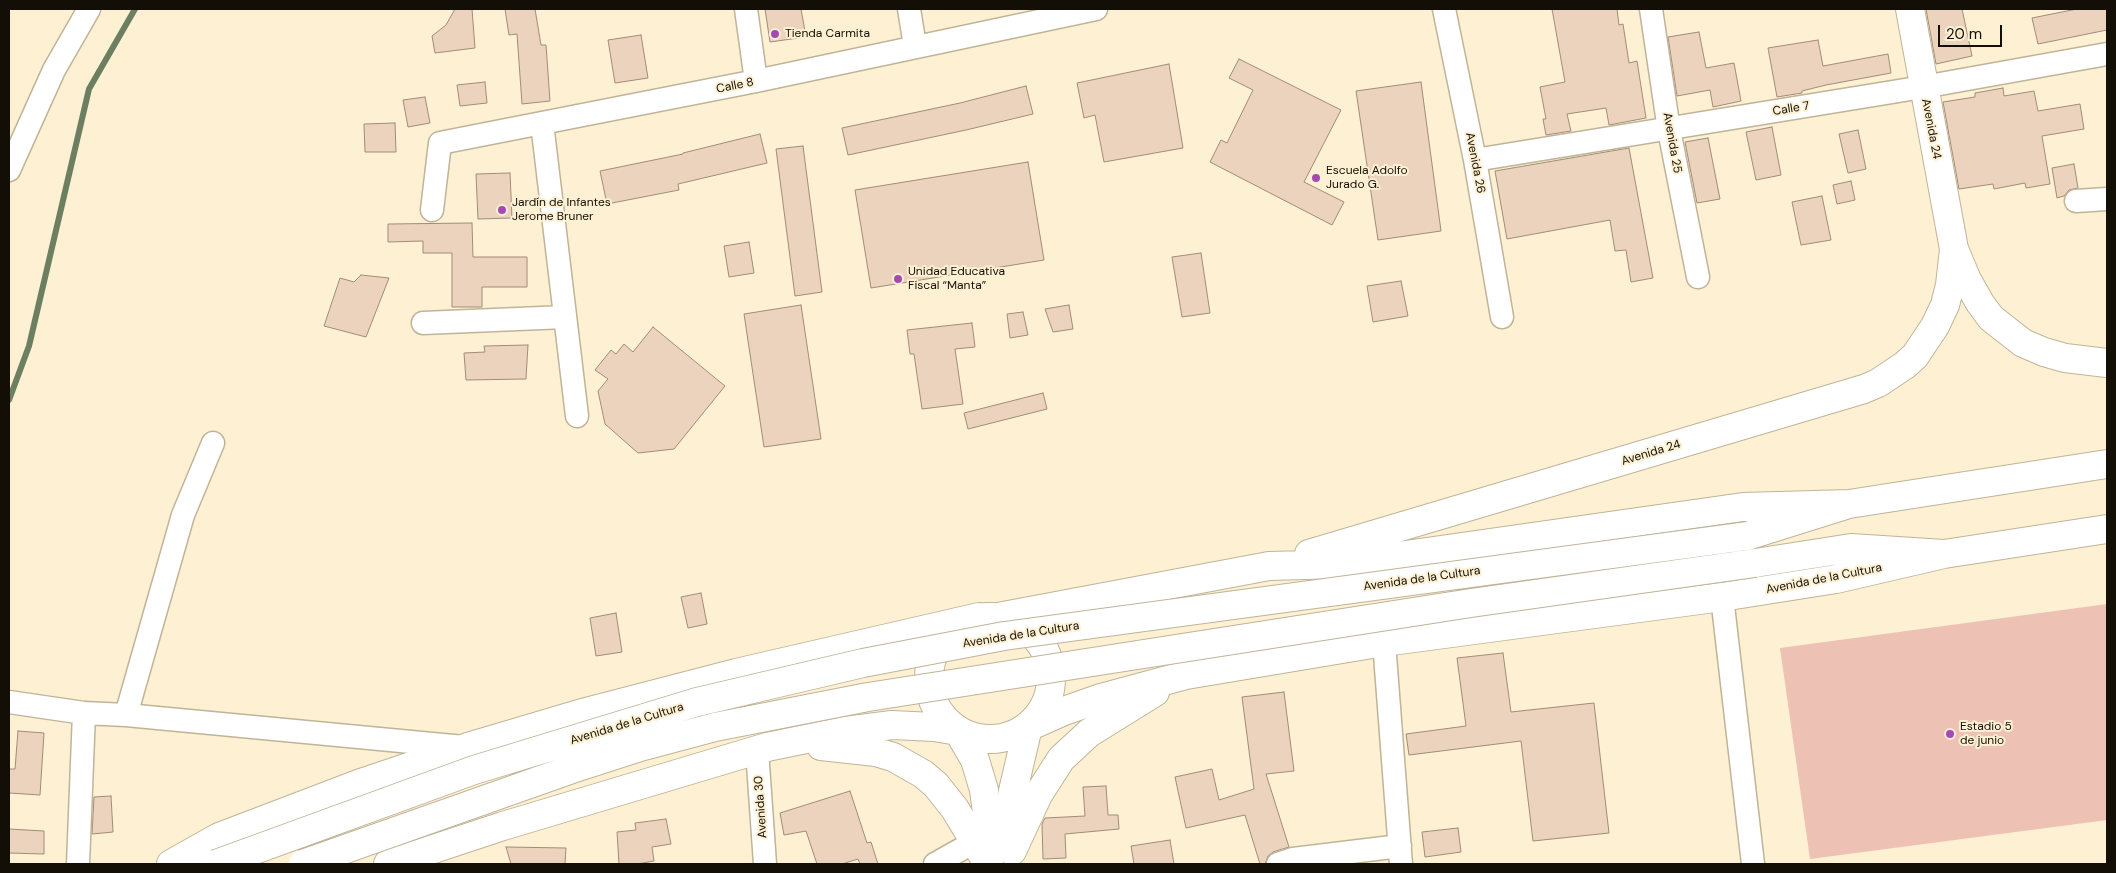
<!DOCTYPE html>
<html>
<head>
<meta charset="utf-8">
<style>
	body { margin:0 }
	#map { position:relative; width:2116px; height:873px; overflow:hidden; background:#fdf0d3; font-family:"DM Sans",sans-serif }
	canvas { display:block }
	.frame { position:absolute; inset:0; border:10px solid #130f06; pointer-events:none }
	.scale { position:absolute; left:1938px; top:25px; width:64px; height:22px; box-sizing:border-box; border:2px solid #130f06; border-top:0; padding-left:6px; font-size:15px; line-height:18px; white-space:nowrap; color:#130f06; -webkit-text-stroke:4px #fdf0d3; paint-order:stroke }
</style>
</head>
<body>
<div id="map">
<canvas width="2116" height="873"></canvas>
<div class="frame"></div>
<div class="scale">20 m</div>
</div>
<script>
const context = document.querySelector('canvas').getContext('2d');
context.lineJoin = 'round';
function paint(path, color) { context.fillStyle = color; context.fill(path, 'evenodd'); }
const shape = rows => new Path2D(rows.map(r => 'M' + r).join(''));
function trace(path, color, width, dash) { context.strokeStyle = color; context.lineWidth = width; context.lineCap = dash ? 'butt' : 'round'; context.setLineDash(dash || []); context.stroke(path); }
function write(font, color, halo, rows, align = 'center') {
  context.font = font + ' "DM Sans",sans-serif'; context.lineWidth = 4; context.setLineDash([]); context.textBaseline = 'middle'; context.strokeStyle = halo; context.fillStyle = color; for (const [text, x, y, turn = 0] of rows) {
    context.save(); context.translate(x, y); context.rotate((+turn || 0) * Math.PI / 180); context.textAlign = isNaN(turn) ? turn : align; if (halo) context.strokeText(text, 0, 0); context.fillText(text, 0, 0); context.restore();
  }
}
const green = shape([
	[2107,604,2107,820,1810,859,1780,648]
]);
const stream = shape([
	[9,400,29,346,89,89,135,9]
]);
const building = shape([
	[455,9,472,9,475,48,435,53,432,36,446,25,455,9],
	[505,9,535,9,541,45,546,45,550,101,522,104,517,34,509,35,505,9],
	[765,9,801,9,806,37,770,42,765,9],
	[1552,9,1617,9,1619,25,1623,24,1629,63,1637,61,1646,118,1609,125,1606,108,1567,114,1571,131,1546,135,1543,119,1546,119,1540,87,1565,82,1552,9],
	[1926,9,1962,9,1972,56,1936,64,1926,9],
	[2077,9,2107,9,2107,30,2038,44,2032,18,2077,9],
	[1699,32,1706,68,1734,63,1741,101,1713,107,1710,90,1677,96,1668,37,1699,32],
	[641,35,648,78,615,83,608,40,641,35],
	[1818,40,1823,66,1888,54,1891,73,1826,85,1802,91,1802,93,1777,97,1768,48,1818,40],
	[1239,59,1341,110,1304,182,1344,202,1332,225,1210,162,1221,140,1227,143,1253,90,1229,78,1239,59],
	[1169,64,1183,148,1104,162,1095,115,1084,118,1077,83,1169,64],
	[485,82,487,103,460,106,457,85,485,82],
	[1421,82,1441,231,1378,240,1356,91,1421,82],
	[1026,86,1033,114,966,130,848,155,842,128,960,103,1026,86],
	[2003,88,2004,96,2034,91,2038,111,2080,104,2084,129,2042,136,2050,184,2026,188,2025,183,1994,189,1993,184,1959,189,1943,102,1975,97,1975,93,2003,88],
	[425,97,430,123,408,127,403,100,425,97],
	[395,123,396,152,365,152,364,124,395,123],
	[1772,127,1781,175,1756,180,1746,132,1772,127],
	[1858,130,1866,169,1848,173,1839,134,1858,130],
	[760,134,767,163,678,184,679,190,607,204,600,171,683,154,683,153,760,134],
	[1708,138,1720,199,1697,203,1685,142,1708,138],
	[803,146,822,292,795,296,776,149,803,146],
	[1629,148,1653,278,1631,282,1626,250,1615,251,1610,220,1507,239,1495,171,1629,148],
	[1028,162,1044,260,871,288,855,190,1028,162],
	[2074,164,2078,188,2069,190,2064,196,2057,198,2052,168,2074,164],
	[510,173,512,218,478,219,476,174,510,173],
	[1851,181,1855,200,1837,204,1833,185,1851,181],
	[1822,196,1831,240,1801,245,1792,202,1822,196],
	[472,223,473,257,527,257,527,287,482,287,482,307,452,307,452,253,423,253,423,241,388,242,388,224,472,223],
	[749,242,754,273,729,277,724,246,749,242],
	[1201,253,1210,313,1182,317,1172,257,1201,253],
	[361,275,389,278,366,337,324,326,340,278,354,282,361,275],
	[1401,281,1408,316,1373,322,1367,286,1401,281],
	[801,305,821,439,764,447,744,314,801,305],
	[1069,305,1073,329,1053,332,1045,309,1069,305],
	[1023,312,1028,335,1010,338,1007,314,1023,312],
	[972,323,975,347,955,349,963,404,922,409,914,354,910,354,907,330,972,323],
	[653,327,725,386,674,449,638,453,605,424,598,391,608,379,595,370,611,350,616,354,624,344,633,352,653,327],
	[528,345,526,379,466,380,464,353,485,352,484,346,528,345],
	[1043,393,1047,409,968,429,964,413,1043,393],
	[701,593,707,624,688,628,681,597,701,593],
	[616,613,622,652,596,656,590,618,616,613],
	[1503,653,1511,712,1594,703,1609,833,1533,841,1521,741,1409,755,1406,734,1466,726,1457,658,1503,653],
	[1284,692,1294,771,1266,774,1289,847,1273,852,1268,856,1265,864,1260,864,1245,815,1186,828,1175,777,1212,769,1219,800,1254,789,1242,697,1284,692],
	[18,731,44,733,40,795,9,793,9,769,15,769,18,731],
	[1106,786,1108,815,1118,815,1119,829,1065,834,1066,858,1043,859,1042,824,1045,818,1085,816,1083,787,1106,786],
	[850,791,867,843,871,842,878,864,860,864,858,859,842,864,817,864,806,831,784,835,780,813,850,791],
	[111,796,113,832,92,834,94,797,111,796],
	[666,819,671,844,652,847,654,861,637,864,619,864,617,832,636,830,635,823,666,819],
	[1458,828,1461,852,1425,857,1422,832,1458,828],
	[9,829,44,831,44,854,9,853,9,829],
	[1170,840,1174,864,1134,864,1131,846,1170,840],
	[506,847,566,848,565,864,511,864,506,847]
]);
const minor = shape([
	[746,9,756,81],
	[909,9,915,46],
	[1444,9,1475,160,1502,317],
	[1651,9,1669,130,1698,277],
	[542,123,577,416],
	[1475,160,1923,87,2107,54],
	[9,170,54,70,89,9],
	[2076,201,2107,199],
	[432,210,440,143,756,81,1096,9],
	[423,323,565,317],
	[1722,597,1753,864],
	[1384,642,1401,864],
	[9,702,84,713,126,715,464,747],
	[126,715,183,515,213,443],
	[757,750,765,864],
	[78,864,84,713],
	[935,864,976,841],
	[1278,864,1293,859,1400,846]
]);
const major = shape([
	[1910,9,1954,249,1967,280,1980,303,1991,318,2023,343,2044,352,2065,358,2107,363],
	[1747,536,1849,504,2107,464],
	[1309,554,1864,389,1878,383,1905,365,1915,356,1935,326,1945,305,1950,285,1954,249],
	[1755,563,1851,548,1944,554,2107,529],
	'929 678a61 61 0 1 1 122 0a61 61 0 1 1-122 0Z',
	[998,617,1269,566,1342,564,1743,507,1849,504],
	[1028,727,1064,711,1101,698,1186,675,1384,642,1722,597,1836,579,1944,554],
	[958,731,975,760,984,790,988,820,989,861],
	[821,746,876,752,893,757,923,774,936,785,955,809,988,864],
	[1012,841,1011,815,1013,791,1028,727],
	[1012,851,1038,795,1061,759,1089,733,1155,692],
	[171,864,219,837,358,784,468,747,586,712,736,673,979,617],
	[388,864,503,826,767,747,845,731,892,725,934,727,958,731]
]);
const majorBridge = shape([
	[216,864,474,770,697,702,863,663,1004,636,1747,536],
	[303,864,569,770,640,747,715,727,868,697,1471,603,1755,563]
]);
const markers = [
	[775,34,5,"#a54ab5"],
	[1316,178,5,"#a54ab5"],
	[502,210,5,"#a54ab5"],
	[898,279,5,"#a54ab5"],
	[1950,734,5,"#a54ab5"]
];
const poiNames = [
	["Tienda Carmita",785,34],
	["Escuela Adolfo",1326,171],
	["Jurado G.",1326,185],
	["Jardín de Infantes",512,203],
	["Jerome Bruner",512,217],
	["Unidad Educativa",908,272],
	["Fiscal “Manta”",908,286],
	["Estadio 5",1960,727],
	["de junio",1960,741]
];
const streetNames = [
	["Calle 8",735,86,-11],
	["Calle 7",1791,109,-9],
	["Avenida 24",1931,129,79],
	["Avenida 25",1672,143,80],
	["Avenida 26",1475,163,79],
	["Avenida 24",1651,453,-17],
	["Avenida de la Cultura",1422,579,-8],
	["Avenida de la Cultura",1824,579,-11],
	["Avenida de la Cultura",1021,635,-9],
	["Avenida de la Cultura",627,724,-17],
	["Avenida 30",761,807,-94]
];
paint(green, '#edc2b5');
trace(stream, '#6c7f61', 6);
paint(building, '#ecd3be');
trace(building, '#a28b77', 1);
trace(minor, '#c0b498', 25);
trace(major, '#c0b498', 30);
trace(minor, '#fff', 22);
trace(major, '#fff', 28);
trace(majorBridge, '#c0b498', 30, []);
trace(majorBridge, '#fff', 28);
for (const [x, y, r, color] of markers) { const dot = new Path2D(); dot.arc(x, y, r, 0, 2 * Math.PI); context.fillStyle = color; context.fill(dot); trace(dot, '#fdf0d3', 2); }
write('12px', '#130f06', '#fdf0d3', poiNames, 'left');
write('12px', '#130f06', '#fdf0d3', streetNames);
</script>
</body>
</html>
